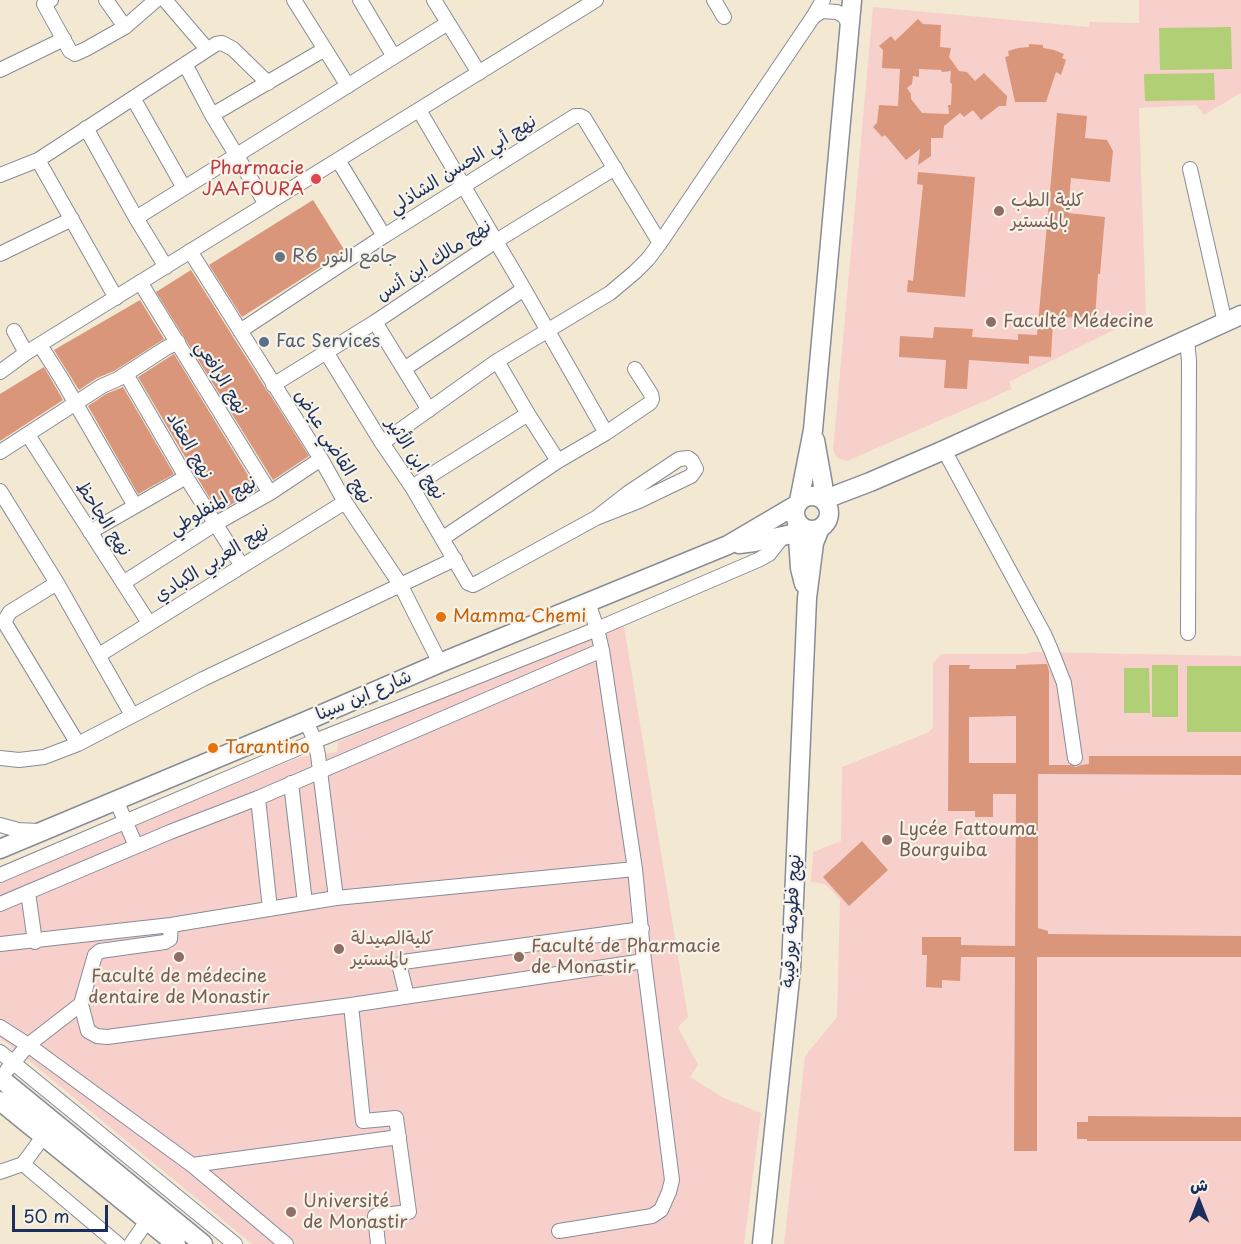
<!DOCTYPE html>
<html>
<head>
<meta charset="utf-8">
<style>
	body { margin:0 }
	#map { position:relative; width:1241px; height:1244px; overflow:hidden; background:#f3e9d3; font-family:"Playpen Sans","Playpen Sans Arabic",sans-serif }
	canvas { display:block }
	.north { position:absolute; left:1169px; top:1172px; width:60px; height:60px; -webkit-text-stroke:4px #f7f3e8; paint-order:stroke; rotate:0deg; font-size:16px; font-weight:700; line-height:24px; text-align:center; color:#1b2f5e }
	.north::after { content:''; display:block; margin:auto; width:21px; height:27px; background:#1b2f5e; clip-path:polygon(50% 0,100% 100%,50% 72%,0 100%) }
	.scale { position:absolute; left:12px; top:1205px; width:96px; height:27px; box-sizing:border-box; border:3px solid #1b2f5e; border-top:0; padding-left:8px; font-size:18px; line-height:21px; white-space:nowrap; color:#1b2f5e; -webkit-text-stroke:4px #f7f3e8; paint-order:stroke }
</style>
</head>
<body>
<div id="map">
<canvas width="1241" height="1244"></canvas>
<div class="north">ش</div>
<div class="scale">50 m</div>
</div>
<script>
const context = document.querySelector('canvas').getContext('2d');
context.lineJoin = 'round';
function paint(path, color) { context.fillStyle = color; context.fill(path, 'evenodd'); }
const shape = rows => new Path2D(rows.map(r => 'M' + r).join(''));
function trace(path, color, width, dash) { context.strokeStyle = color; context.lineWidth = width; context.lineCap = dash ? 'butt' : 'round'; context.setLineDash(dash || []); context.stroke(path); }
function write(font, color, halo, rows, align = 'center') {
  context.font = font + ' "Playpen Sans","Playpen Sans Arabic",sans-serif'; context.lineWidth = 4.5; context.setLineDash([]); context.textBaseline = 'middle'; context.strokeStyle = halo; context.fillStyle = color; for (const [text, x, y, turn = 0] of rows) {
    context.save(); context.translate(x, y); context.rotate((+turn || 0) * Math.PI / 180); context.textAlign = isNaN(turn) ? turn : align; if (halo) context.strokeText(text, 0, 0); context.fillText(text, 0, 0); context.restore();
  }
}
const built = shape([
	[1139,0,1241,0,1241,93,1204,115,1196,105,1139,108,1146,314,1009,382,1012,389,847,461,837,458,833,450,873,7,1089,27,1089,22,1139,23],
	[623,620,688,1017,678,1027,698,1065,690,1077,724,1098,761,1113,744,1244,252,1244,33,1064,0,1038,0,881,300,757,337,752,338,742],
	[1032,652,1241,656,1241,1244,784,1244,805,1056,837,1017,840,900,825,884,811,882,813,852,841,841,842,767,929,732,933,727,933,663,941,654,1026,654]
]);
const green = shape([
	[1231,27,1232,69,1160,70,1159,28],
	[1214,73,1215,100,1145,101,1144,74],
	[1152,665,1178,665,1178,717,1152,717],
	[1187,666,1241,666,1241,732,1187,732],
	[1124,668,1149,668,1150,713,1124,713]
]);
const building = shape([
	[918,19,923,24,941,25,940,47,951,48,949,57,959,71,967,72,975,81,984,73,1007,96,1006,106,999,106,981,120,973,110,964,117,960,113,944,126,943,138,931,138,931,156,918,165,920,149,906,160,885,135,882,137,873,127,877,123,879,105,898,106,900,69,882,68,883,50,879,46,891,36,895,41],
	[919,69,941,70,942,72,951,71,950,82,952,84,951,105,948,105,949,114,922,113,911,99,911,94,907,88,912,84,913,76,919,77],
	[1029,44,1043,45,1043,48,1054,50,1064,54,1062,58,1066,60,1061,75,1056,72,1046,102,1015,102,1005,57,1009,56,1008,51,1018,48,1029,47],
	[1057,113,1087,116,1085,138,1107,140,1113,151,1110,182,1071,178,1068,213,1105,217,1100,274,1098,274,1095,319,1063,317,1063,322,1053,321,1051,357,1029,356,1029,364,969,360,967,389,944,388,946,360,899,357,900,336,933,338,934,327,973,329,972,337,1018,340,1018,334,1037,335],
	[918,172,975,177,965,297,907,292,908,280,913,281,923,185,917,184],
	[313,200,345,251,242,317,209,265],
	[191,270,264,386,266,390,269,393,309,456,273,480,156,292],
	[140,300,164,339,114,371,97,378,79,390,54,350],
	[174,354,257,490,218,512,194,472,138,377],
	[44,367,63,400,0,441,0,394],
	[123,387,174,474,138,494,88,406,106,394],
	[1047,664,1049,671,1049,765,1070,765,1076,767,1081,765,1089,764,1089,756,1241,756,1241,775,1038,774,1038,928,1048,931,1048,934,1241,936,1241,957,1037,957,1037,1151,1014,1151,1015,957,961,957,960,981,942,980,942,988,926,987,927,955,922,955,922,937,961,937,961,945,1015,946,1016,794,993,794,993,817,975,817,975,811,948,811,949,665,970,665,969,669,1016,669,1016,665],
	[1016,716,1016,763,969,763,969,717],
	[862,841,888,870,849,906,823,877],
	[1088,1116,1241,1117,1241,1141,1087,1141,1087,1139,1077,1139,1077,1122,1088,1122]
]);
const minor = shape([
	[51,0,44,4,70,51,75,54,86,49,125,27,156,0],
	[106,0,125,27],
	[165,0,207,49],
	[294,0,348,86],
	[360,0,394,57],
	[434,0,479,73],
	[714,0,724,17],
	[813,17,822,11,837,12,844,16,849,24],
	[185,64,212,115,266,204],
	[0,70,64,39],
	[133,98,184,188],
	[419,110,524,289,606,433],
	[212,115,325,49],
	[86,128,136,218,166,267],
	[38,160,116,298],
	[338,160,384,236],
	[1190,169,1225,323],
	[0,175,38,160,216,44,222,43,233,49,268,83],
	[136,218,448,23],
	[190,251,321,459,345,502,400,584,440,663],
	[0,254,72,219],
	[140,282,270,493],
	[375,322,429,410],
	[14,331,26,353],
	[240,331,384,236,575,116,580,116,584,118,660,243],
	[1187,340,1189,361,1188,633],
	[40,345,61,378,135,506],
	[326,352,382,443,412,487,468,583,473,585,481,581,596,518,628,493,679,459,688,458,692,461,696,469,691,476,639,501,596,518],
	[497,361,528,414,558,461],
	[404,369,524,289],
	[0,372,26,353,596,0],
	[126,374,186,477,242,566],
	[273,385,375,322,496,241,615,168],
	[28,435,149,623],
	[382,443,497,361,610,293,635,272,648,259,660,243,813,17,823,0],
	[944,450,1044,634,1051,650,1064,683,1075,758],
	[0,452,102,386,118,379,166,348,178,342],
	[412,487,528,414],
	[0,491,57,583,132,715],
	[90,532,186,477],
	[443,538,558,461,606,433,650,403,652,399,651,394,635,369],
	[57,583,10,612,5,620,6,625,78,744],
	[123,583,215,524,270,493,321,459],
	[99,655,345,502],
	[306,721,315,741,318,755,336,898],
	[0,758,19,760,44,757,78,744,203,679,455,559],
	[291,783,305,903],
	[116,800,136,846],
	[0,825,18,830,38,831],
	[0,875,315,741,597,629,758,560,769,554,784,535],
	[28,892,35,942],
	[0,904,170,832,258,798],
	[270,909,258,798,602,650],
	[171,925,170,939,165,942,100,951,95,955,81,1004,88,1031,97,1036,107,1037,351,1005,644,961],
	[0,944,171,925,336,898,635,869],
	[407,996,400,968,403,962,642,929],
	[351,1005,363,1121,396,1118,409,1212,375,1216,378,1244],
	[0,1027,28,1045,192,1165,286,1244],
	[0,1052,235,1244],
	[7,1070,28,1045,81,1004],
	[23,1164,118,1244],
	[192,1165,399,1137],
	[0,1172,23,1164,43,1137],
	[559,1231,652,1216,661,1210,669,1192,672,1180,644,961,635,869,602,650,597,629,588,602],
	[131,1244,147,1221]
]);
const major = shape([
	[815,440,823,485,821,498],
	'795 513a17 17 0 1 1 34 0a17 17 0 1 1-34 0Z',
	[823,500,870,482,944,450,1241,315],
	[799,501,813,430,852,0],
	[797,522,800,568,804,584],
	[739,544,755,542,810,530],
	[0,849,306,721,440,663,728,545,796,505],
	[0,1078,203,1244],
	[0,1101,176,1244],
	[762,1244,791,969,807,598,814,543,820,528]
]);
const markers = [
	[316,179,6,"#e0444e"],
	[999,211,6,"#8d6e63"],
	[280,257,6,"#6b7280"],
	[991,322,6,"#8d6e63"],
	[264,342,6,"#5c6f8a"],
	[441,617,6,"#e8710a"],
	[213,748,6,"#e8710a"],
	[887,840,6,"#8d6e63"],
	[339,949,6,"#8d6e63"],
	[179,957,6,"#8d6e63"],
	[519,957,6,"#8d6e63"],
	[291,1212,6,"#8d6e63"]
];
const streetNames = [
	["نهج أبي الحسن الشاذلي",463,165,-32],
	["نهج مالك ابن أنس",434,261,-33],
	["نهج الرافعي",221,378,58],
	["نهج العقاد",189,446,60],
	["نهج القاضي عياض",333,447,58],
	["نهج ابن الأثير",415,459,57],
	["نهج المنفلوطي",213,506,-31],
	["نهج الجاحظ",103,519,57],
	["نهج العربي الكبادي",212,563,-32],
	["شارع ابن سينا",364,696,-23],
	["نهج فطومة بورقيبة",792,921,-87]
];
const healthNames = [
	["Pharmacie",304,169],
	["JAAFOURA",304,190]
];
const educationNames = [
	["كلية الطب",1011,201],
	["بالمنستير",1011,222],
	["Faculté Médecine",1003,322],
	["Lycée Fattouma",899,830],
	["Bourguiba",899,851],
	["كليةالصيدلة",351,939],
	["بالمنستير",351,960],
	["Faculté de Pharmacie",531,947],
	["de Monastir",531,968],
	["Faculté de médecine",179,977,"center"],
	["dentaire de Monastir",179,998,"center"],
	["Université",303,1202],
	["de Monastir",303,1223]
];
const worshipNames = [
	["R6 جامع النور",292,257]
];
const serviceNames = [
	["Fac Services",276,342]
];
const foodNames = [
	["Mamma Chemi",453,617],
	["Tarantino",225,748]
];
paint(built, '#f7d0cc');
paint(green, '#b1cf75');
paint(building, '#da967a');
trace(minor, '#878c98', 16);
trace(major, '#878c98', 21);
trace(minor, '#fff', 14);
trace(major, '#fff', 18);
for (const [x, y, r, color] of markers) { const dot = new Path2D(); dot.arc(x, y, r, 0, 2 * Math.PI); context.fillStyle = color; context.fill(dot); trace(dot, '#f7f3e8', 2); }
write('18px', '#1b2f5e', '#f7f3e8', streetNames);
write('18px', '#be3a42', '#f7f3e8', healthNames, 'right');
write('18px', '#785e54', '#f7f3e8', educationNames, 'left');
write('18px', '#5b616d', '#f7f3e8', worshipNames, 'left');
write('18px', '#4e5e75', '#f7f3e8', serviceNames, 'left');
write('18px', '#c56008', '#f7f3e8', foodNames, 'left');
</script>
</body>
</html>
